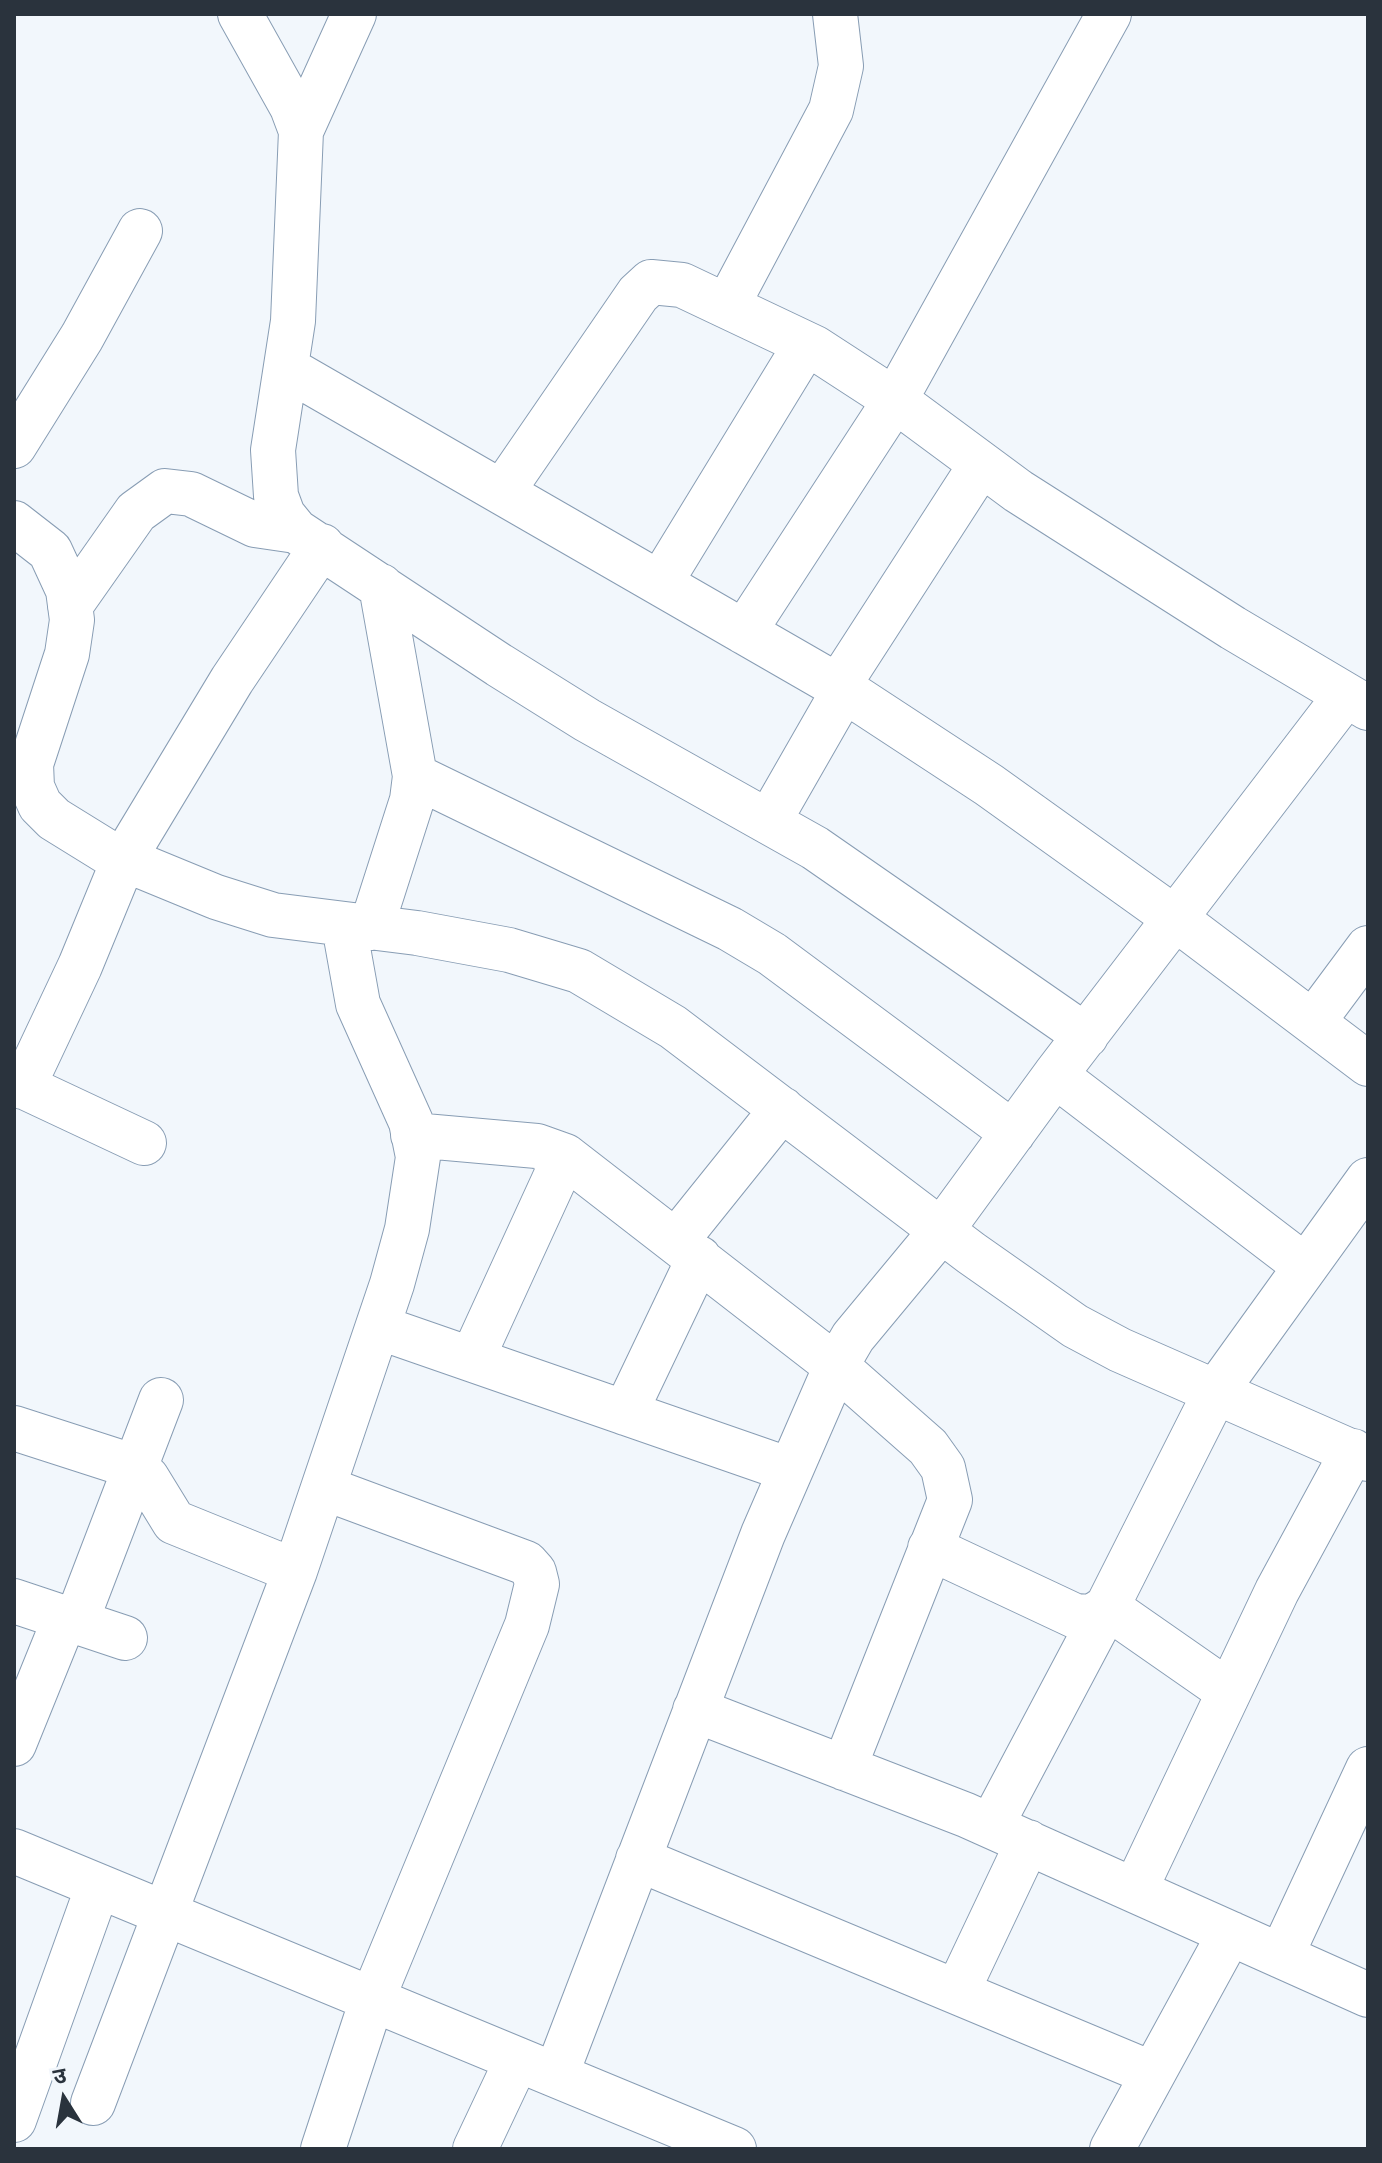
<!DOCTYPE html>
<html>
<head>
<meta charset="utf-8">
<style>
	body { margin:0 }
	#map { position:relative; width:1382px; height:2163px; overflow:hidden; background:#f2f7fc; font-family:"Golos Text","Noto Sans Devanagari",sans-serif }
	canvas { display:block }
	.frame { position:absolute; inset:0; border:16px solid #2a333d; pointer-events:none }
	.north { position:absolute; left:24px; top:2059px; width:80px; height:80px; -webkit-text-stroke:6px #f2f7fc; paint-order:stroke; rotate:349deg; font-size:22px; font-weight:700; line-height:32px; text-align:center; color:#2a333d }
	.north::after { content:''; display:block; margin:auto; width:28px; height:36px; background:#2a333d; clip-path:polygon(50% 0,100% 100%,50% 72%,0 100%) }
</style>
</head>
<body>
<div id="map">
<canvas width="1382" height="2163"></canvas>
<div class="frame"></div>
<div class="north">उ</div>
</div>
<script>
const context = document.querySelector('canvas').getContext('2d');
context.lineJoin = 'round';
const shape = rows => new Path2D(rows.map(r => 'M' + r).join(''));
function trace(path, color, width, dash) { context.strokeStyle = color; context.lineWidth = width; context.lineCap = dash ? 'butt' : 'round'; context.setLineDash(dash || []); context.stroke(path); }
const minor = shape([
	[240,14,292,107,301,131,293,321,273,450,276,496,283,515,296,531,499,665,587,720,815,848,1086,1036],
	[301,131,354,14],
	[727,306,831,110,841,66,835,14],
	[286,368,838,686,989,785,1176,919,1368,1064],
	[14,446,82,337,140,231],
	[502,492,638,294,651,282,682,285,815,348,895,400,1018,491,1233,628,1368,708],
	[14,523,50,551,68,590,72,620,67,654,31,764,32,787,40,805,54,819,109,853,216,897,273,915,417,933,509,950,579,971,673,1027,971,1253,1075,1326,1120,1350,1368,1459],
	[660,583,806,344],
	[70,606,136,512,165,491,191,494,255,525,296,531],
	[744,632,895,400,1109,14],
	[838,686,980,466],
	[415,776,730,929,772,954,1013,1133],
	[765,820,773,814,844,690],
	[371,928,412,800,415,776,381,586],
	[1313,1022,1368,948],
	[1055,1075,1305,1266],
	[14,1082,144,1143],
	[23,1087,80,966,124,859,232,680,322,546],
	[413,1135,537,1146,565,1156,836,1366,928,1447,943,1468,950,1500,844,1768],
	[676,1241,782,1109],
	[378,1327,790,1470],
	[472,1359,565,1156],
	[625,1413,699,1258],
	[14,1428,135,1467,147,1478,174,1522,295,1571],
	[930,1548,1075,1616,1092,1617,1107,1607,1216,1391,1368,1180],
	[14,1601,125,1638],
	[76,1622,161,1400],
	[695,1710,966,1815,1368,1995],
	[14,1744,65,1618],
	[991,1826,1107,1607,1229,1692],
	[14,1851,734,2149],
	[638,1859,1153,2074],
	[1135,1890,1277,1591,1353,1451],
	[1281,1956,1368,1769],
	[957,1992,1028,1842],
	[556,2075,763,1534,836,1366,853,1337,941,1231,1055,1075,1346,695],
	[93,2103,295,1571,392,1284,407,1229,418,1157,411,1122,358,1004,344,926],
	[14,2120,98,1886],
	[323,2149,372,2000,527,1625,537,1584,534,1572,526,1563,324,1488],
	[475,2149,517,2060],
	[1112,2149,1230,1933]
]);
trace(minor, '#889db4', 46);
trace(minor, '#fff', 44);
</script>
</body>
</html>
